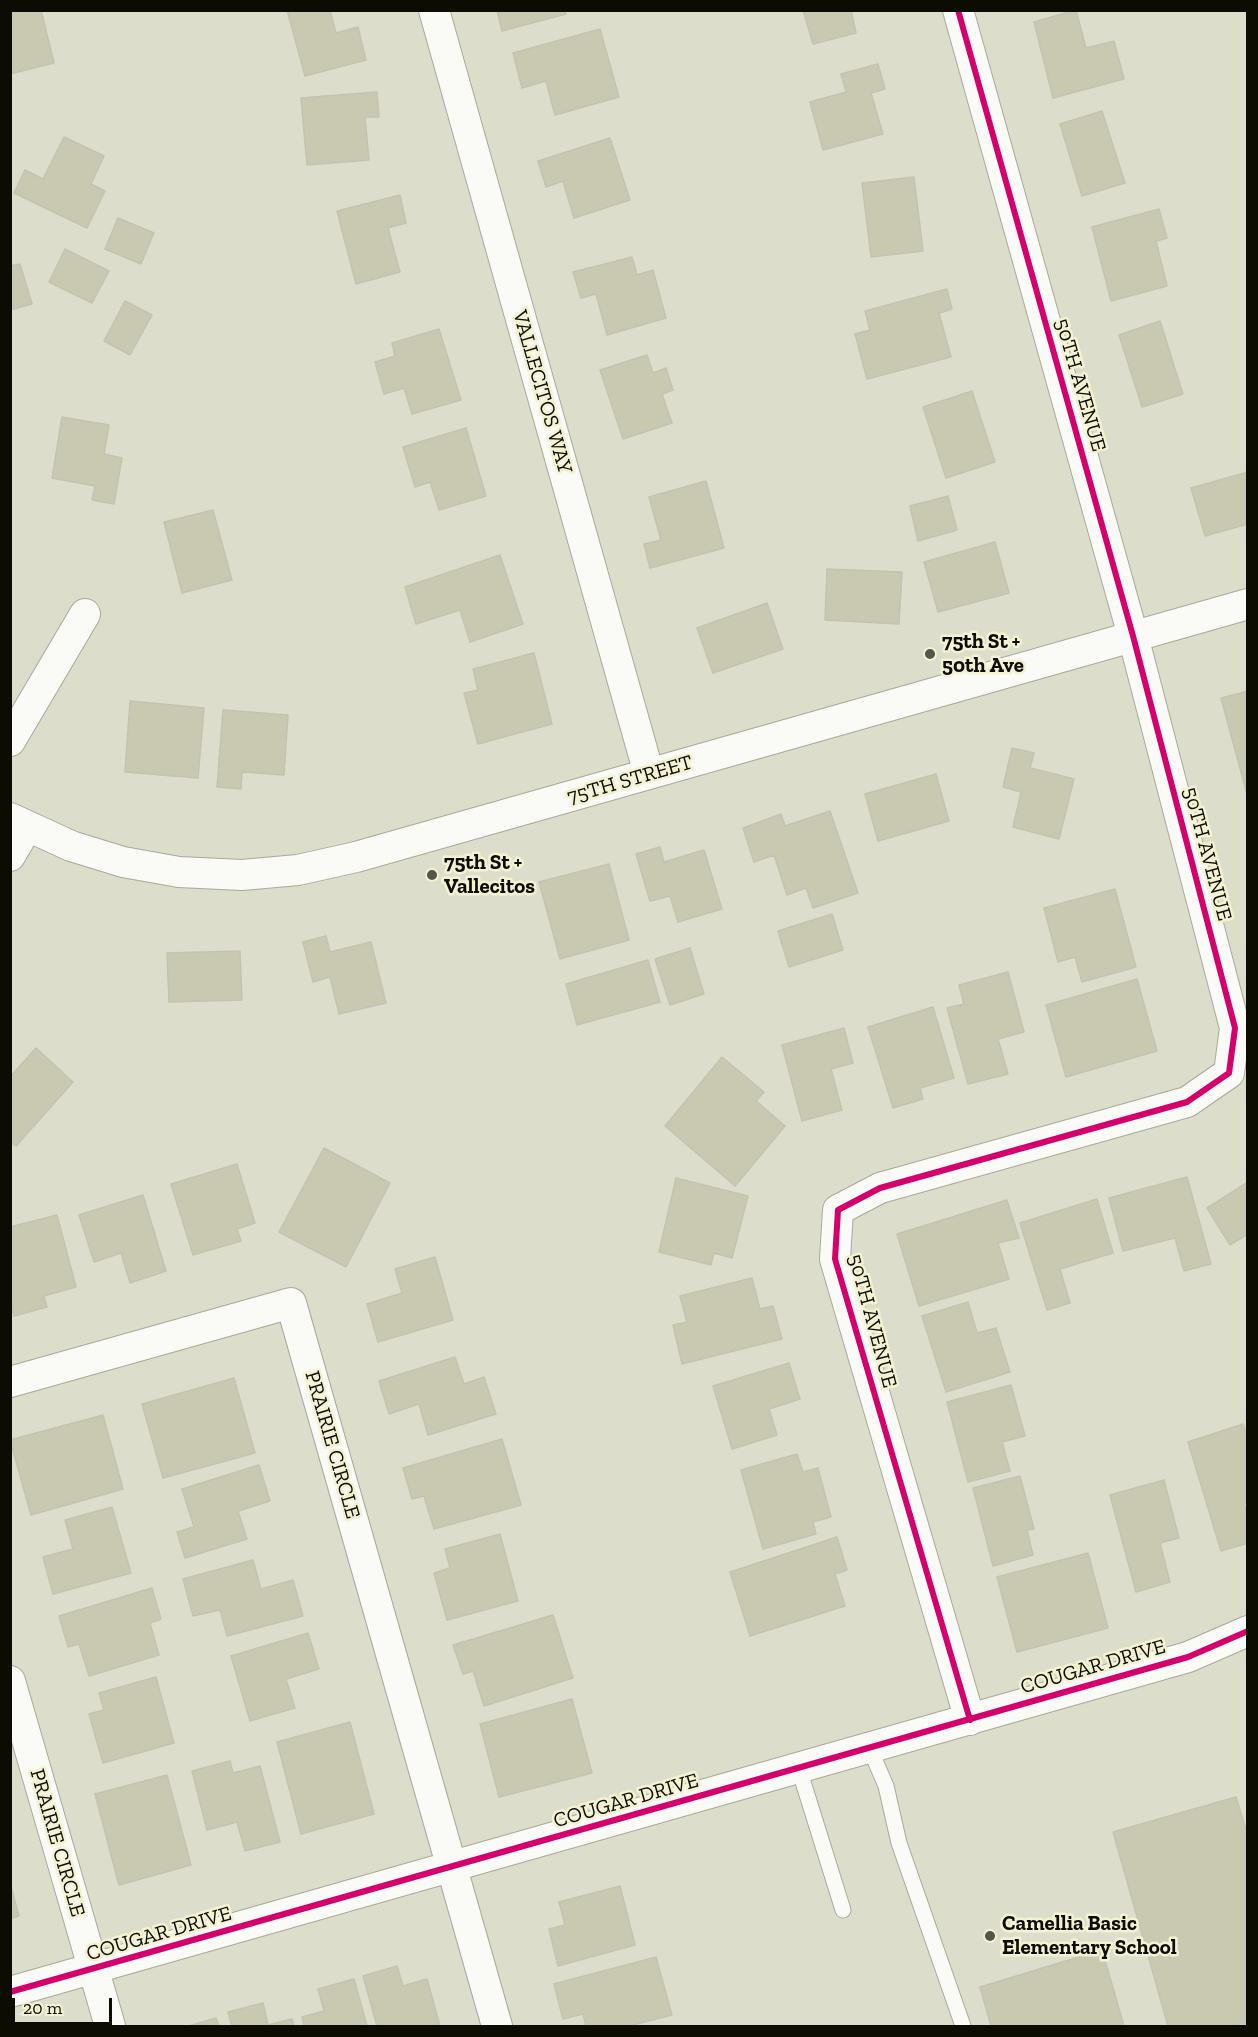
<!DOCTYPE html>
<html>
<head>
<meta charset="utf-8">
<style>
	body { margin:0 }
	#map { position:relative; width:1258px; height:2037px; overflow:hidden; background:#ddc; font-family:"Zilla Slab",serif }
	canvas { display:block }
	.frame { position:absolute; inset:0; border:12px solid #0d0c03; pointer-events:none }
	.scale { position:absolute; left:12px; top:1998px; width:100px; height:27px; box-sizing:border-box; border:3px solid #0d0c03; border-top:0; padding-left:8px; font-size:18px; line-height:21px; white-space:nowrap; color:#0d0c03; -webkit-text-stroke:4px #f3f2d1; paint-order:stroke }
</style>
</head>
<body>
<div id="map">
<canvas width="1258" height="2037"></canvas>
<div class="frame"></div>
<div class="scale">20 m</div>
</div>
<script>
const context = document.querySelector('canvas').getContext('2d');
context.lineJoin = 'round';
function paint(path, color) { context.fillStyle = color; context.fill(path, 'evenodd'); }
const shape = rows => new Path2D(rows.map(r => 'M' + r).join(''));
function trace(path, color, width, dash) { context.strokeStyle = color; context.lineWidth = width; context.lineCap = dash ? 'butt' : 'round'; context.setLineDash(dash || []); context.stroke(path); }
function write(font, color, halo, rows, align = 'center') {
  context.font = font + ' "Zilla Slab",serif'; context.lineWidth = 5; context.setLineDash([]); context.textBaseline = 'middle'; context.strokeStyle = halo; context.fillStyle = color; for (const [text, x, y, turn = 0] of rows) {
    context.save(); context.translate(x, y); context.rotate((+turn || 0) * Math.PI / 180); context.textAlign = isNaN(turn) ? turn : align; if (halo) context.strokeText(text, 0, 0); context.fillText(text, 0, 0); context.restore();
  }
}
const building = shape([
	[10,10,41,10,54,63,10,74,10,10],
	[287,10,330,10,336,33,358,27,366,60,305,76,287,10],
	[497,10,565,10,566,14,502,31,497,10],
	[803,10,851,10,856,33,813,44,803,10],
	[1076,10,1086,48,1114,41,1124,79,1053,98,1034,22,1076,10],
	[600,29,619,97,555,115,546,81,522,88,513,53,600,29],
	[878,64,885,89,871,93,883,134,823,150,810,102,846,92,841,74,878,64],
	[377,92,379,117,365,117,369,160,307,165,301,98,377,92],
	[1102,111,1125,183,1082,196,1060,124,1102,111],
	[64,137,104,156,91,184,105,191,87,228,14,193,25,170,43,179,64,137],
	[610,138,630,200,574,218,563,181,546,187,538,161,610,138],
	[914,177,923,251,871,257,862,183,914,177],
	[400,195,406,223,388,228,400,272,356,284,337,211,400,195],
	[1159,209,1167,238,1156,241,1167,286,1111,301,1092,227,1159,209],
	[118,218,154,233,141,264,105,249,118,218],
	[65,249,109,271,92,303,49,282,65,249],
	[632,257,637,275,653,270,666,318,607,335,596,294,581,298,573,272,632,257],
	[20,264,32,304,10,310,10,266,20,264],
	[947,289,952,309,939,313,951,357,867,379,855,334,870,330,865,311,947,289],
	[125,301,152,315,130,355,104,341,125,301],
	[1160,321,1183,394,1142,407,1119,335,1160,321],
	[439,329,461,400,412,414,404,388,384,394,375,362,395,356,392,343,439,329],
	[647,355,653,373,666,368,673,390,662,394,672,423,623,439,600,370,647,355],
	[972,391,995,462,946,478,923,407,972,391],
	[62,417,109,425,104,454,122,458,114,504,92,500,95,486,52,478,62,417],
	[466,428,486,496,439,510,430,482,415,487,403,447,466,428],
	[1248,472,1248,524,1205,536,1191,488,1248,472],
	[706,481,724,548,650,568,644,544,661,540,649,497,706,481],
	[948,496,957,530,918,541,910,506,948,496],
	[213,510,232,580,182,593,164,522,213,510],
	[995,542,1009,593,938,612,924,562,995,542],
	[500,555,523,624,470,642,460,610,416,624,405,587,500,555],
	[827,569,902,572,899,624,825,620,827,569],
	[767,603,783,649,713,673,697,628,767,603],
	[534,653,552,724,478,744,464,693,478,690,473,669,534,653],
	[1248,691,1248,798,1221,698,1248,691],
	[130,701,204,708,198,778,125,772,130,701],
	[223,710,288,715,284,775,242,772,241,789,217,787,223,710],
	[1012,748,1034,753,1030,768,1074,779,1059,839,1013,827,1021,792,1003,787,1012,748],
	[936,774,949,821,878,841,865,794,936,774],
	[830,811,858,893,813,908,806,888,787,895,774,855,754,862,743,828,781,814,785,826,830,811],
	[660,847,664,862,704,850,722,909,678,922,670,896,650,901,636,854,660,847],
	[609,864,629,940,560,959,539,882,609,864],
	[1115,889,1136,967,1082,982,1075,957,1058,962,1044,908,1115,889],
	[832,914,843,950,789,967,778,931,832,914],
	[326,936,330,952,371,942,386,1003,339,1014,330,977,313,982,303,942,326,936],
	[690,948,704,994,670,1005,655,959,690,948],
	[240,951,242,1000,169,1002,167,953,240,951],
	[648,960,660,1002,577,1025,566,984,648,960],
	[1008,972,1024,1032,998,1039,1008,1074,968,1084,947,1008,964,1004,959,985,1008,972],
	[1137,979,1157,1051,1066,1077,1046,1005,1137,979],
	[933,1007,954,1078,920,1088,923,1099,893,1108,868,1027,933,1007],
	[844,1028,853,1063,831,1069,842,1110,802,1121,782,1045,844,1028],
	[36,1048,73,1082,16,1146,10,1142,10,1077,36,1048],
	[722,1057,764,1092,756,1101,785,1126,735,1186,665,1126,722,1057],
	[324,1148,390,1183,346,1267,279,1232,324,1148],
	[237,1164,255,1223,237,1229,241,1241,193,1255,171,1184,237,1164],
	[1187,1177,1211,1264,1184,1271,1175,1238,1123,1251,1109,1198,1187,1177],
	[676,1178,748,1196,732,1258,714,1253,711,1265,659,1252,676,1178],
	[1248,1182,1248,1234,1230,1245,1207,1208,1248,1182],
	[143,1195,166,1271,130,1283,121,1253,94,1262,79,1215,143,1195],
	[1097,1199,1113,1253,1060,1269,1070,1303,1047,1310,1020,1223,1097,1199],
	[1007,1200,1019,1238,998,1243,1009,1279,919,1306,897,1234,1007,1200],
	[57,1215,76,1287,44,1296,47,1307,14,1316,10,1302,10,1227,57,1215],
	[435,1257,453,1320,378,1342,367,1304,402,1293,395,1269,435,1257],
	[752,1278,760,1309,773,1306,782,1339,682,1364,673,1325,687,1322,680,1296,752,1278],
	[968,1302,977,1333,996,1328,1010,1372,946,1392,922,1316,968,1302],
	[455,1357,464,1384,484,1377,496,1414,428,1435,419,1404,389,1414,379,1381,455,1357],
	[789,1363,800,1399,769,1409,777,1435,732,1449,713,1386,789,1363],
	[234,1378,255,1453,163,1478,142,1404,234,1378],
	[1011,1385,1025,1436,1002,1442,1010,1471,968,1482,947,1402,1011,1385],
	[103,1415,123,1489,31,1515,10,1440,103,1415],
	[1243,1424,1248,1438,1248,1502,1244,1504,1248,1516,1248,1543,1221,1551,1188,1442,1243,1424],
	[502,1439,521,1505,434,1529,424,1496,412,1499,403,1468,502,1439],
	[797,1454,803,1472,818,1468,831,1517,813,1522,816,1534,763,1549,741,1470,797,1454],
	[259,1465,270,1501,238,1511,247,1539,185,1558,177,1532,194,1527,182,1489,259,1465],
	[1020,1476,1034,1529,1027,1530,1033,1555,993,1566,973,1488,1020,1476],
	[1164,1480,1179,1538,1160,1543,1170,1582,1136,1592,1110,1495,1164,1480],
	[112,1507,131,1573,53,1594,43,1557,73,1549,65,1520,112,1507],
	[500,1534,518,1601,447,1620,434,1573,450,1568,445,1549,500,1534],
	[837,1537,847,1570,835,1574,845,1606,750,1636,730,1572,837,1537],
	[1088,1553,1108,1628,1017,1652,997,1577,1088,1553],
	[253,1560,261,1589,293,1580,303,1616,227,1636,220,1610,193,1616,183,1579,253,1560],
	[152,1588,161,1619,150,1623,159,1655,89,1676,79,1644,68,1647,59,1616,152,1588],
	[553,1615,573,1678,484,1706,473,1671,463,1674,453,1645,553,1615],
	[308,1633,319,1669,286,1679,295,1708,250,1721,231,1656,308,1633],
	[156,1677,174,1743,103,1763,89,1714,104,1710,99,1693,156,1677],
	[572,1699,592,1773,499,1797,480,1724,572,1699],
	[350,1722,374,1814,301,1834,277,1742,350,1722],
	[230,1761,233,1773,260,1766,280,1842,245,1851,237,1822,207,1830,192,1771,230,1761],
	[167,1775,191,1865,119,1885,95,1794,167,1775],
	[1236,1797,1248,1836,1248,2026,1168,2026,1113,1832,1236,1797],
	[10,1883,19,1916,10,1919,10,1883],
	[620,1886,635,1945,558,1966,549,1929,565,1925,559,1902,620,1886],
	[1102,1950,1124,2026,991,2026,980,1987,1102,1950],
	[656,1957,672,2015,629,2026,586,2026,583,2014,563,2019,554,1984,656,1957],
	[397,1966,403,1986,427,1979,440,2026,377,2026,363,1976,397,1966],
	[354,1979,367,2026,304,2026,302,2017,324,2011,318,1989,354,1979],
	[263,2003,268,2025,292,2019,294,2026,232,2026,228,2012,263,2003],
	[216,2018,219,2026,189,2026,216,2018]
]);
const service = shape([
	[870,1749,886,1786,899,1843,963,2026],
	[799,1769,843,1910]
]);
const minor = shape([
	[434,10,649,774],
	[958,10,1133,636,1235,1028,1229,1073,1187,1102,880,1188,838,1210,835,1259,970,1720],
	[10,741,85,614],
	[10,818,71,846,123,862,179,872,242,875,298,870,356,857,1248,604],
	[10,856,27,827],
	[10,1382,291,1303,497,2026],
	[10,1681,110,2026],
	[10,1992,1188,1657,1248,1631]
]);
const cycleway = shape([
	[958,10,1133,636,1235,1028,1229,1073,1187,1102,880,1188,838,1210,835,1259,970,1720],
	[10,1992,1188,1657,1248,1631]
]);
const markers = [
	[930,654,6,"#565549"],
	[432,875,6,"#565549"],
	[990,1936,6,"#565549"]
];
const streetNames = [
	["50TH AVENUE",1080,385,74],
	["VALLECITOS WAY",542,392,74],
	["75TH STREET",630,780,-16],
	["50TH AVENUE",1207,854,75],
	["50TH AVENUE",872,1321,75],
	["PRAIRIE CIRCLE",332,1445,74],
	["COUGAR DRIVE",1093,1667,-16],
	["COUGAR DRIVE",626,1801,-16],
	["PRAIRIE CIRCLE",57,1843,74],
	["COUGAR DRIVE",159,1934,-16]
];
const poiNames = [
	["75th St +",942,642],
	["50th Ave",942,666],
	["75th St +",444,863],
	["Vallecitos",444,887],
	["Camellia Basic",1002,1924],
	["Elementary School",1002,1948]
];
paint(building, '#c9c9b2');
trace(building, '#c3c3b4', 1.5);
trace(service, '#a9a99b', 17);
trace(minor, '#a9a99b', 32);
trace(service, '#fafaf7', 15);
trace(minor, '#fafaf7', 30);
trace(cycleway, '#d6006c', 6);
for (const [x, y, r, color] of markers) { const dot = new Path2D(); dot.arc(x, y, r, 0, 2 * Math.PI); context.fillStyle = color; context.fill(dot); trace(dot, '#f3f2d1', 2); }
write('21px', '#0d0c03', '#f3f2d1', streetNames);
write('bold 21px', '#0d0c03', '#f3f2d1', poiNames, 'left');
</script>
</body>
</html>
